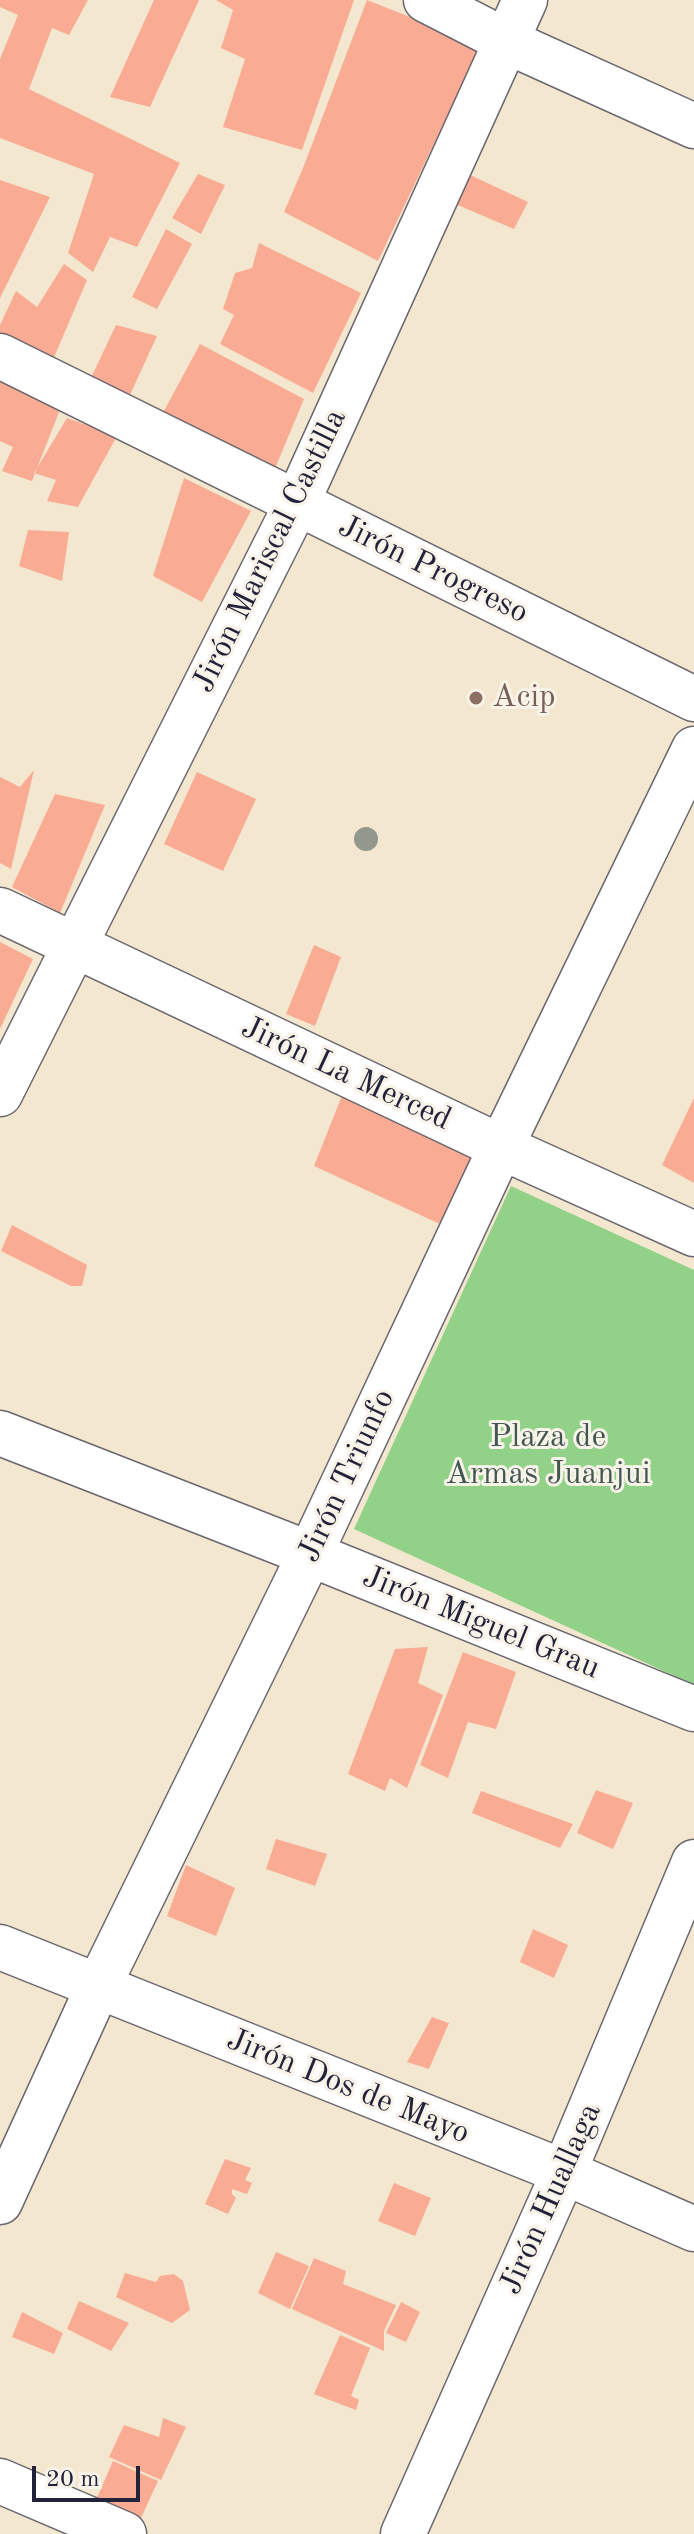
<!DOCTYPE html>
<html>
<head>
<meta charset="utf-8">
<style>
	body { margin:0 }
	#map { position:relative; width:694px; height:2534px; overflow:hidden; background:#f3e7d0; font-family:"Old Standard TT",serif }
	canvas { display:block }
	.scale { position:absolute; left:32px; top:2466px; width:108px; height:36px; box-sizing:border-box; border:4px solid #22223b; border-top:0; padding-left:10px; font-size:24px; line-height:28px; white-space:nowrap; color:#22223b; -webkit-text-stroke:6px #f7f3e8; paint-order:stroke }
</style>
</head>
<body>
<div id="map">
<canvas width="694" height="2534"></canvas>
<div class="scale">20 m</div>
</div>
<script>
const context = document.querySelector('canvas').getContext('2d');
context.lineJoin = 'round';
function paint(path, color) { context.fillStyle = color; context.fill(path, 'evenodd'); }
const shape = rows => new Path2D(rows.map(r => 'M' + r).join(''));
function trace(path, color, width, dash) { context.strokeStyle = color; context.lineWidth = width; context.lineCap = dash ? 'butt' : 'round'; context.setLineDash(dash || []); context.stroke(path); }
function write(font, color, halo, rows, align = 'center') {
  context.font = font + ' "Old Standard TT",serif'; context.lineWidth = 6; context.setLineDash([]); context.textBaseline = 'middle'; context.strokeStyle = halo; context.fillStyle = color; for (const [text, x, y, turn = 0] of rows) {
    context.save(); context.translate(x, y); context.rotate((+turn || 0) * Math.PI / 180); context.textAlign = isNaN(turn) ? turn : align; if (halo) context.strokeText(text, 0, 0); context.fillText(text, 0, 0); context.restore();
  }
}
const green = shape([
	[511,1186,694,1270,694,1685,354,1529]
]);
const building = shape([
	[0,0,88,0,69,35,52,28,29,89,180,163,137,247,110,237,93,272,68,253,94,174,0,138,0,59,18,15,0,7],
	[154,0,199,0,150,107,110,97],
	[216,0,354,0,302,150,223,127,245,59,221,48,233,10],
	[367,0,481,45,378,261,284,212,303,168],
	[198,174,225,185,201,234,172,218],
	[468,174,528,202,514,229,453,203],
	[0,180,50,197,0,298],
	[166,229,192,244,157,309,132,297],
	[259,243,361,293,313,393,220,344,234,315,223,309,235,273,252,268],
	[64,264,87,280,52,362,0,338,0,325,16,291,37,307],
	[116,325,157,336,128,399,89,382],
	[200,344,304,399,271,478,158,422],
	[0,376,61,407,32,481,2,471,13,447,0,441],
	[67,418,117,436,78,507,47,501,56,480,34,473],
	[184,478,251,511,202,602,153,576],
	[28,530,69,532,62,581,19,566],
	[34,770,11,869,0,863,0,777,20,787],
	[197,772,256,799,223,871,164,844],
	[55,794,105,805,60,913,12,887],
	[0,942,33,959,0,1029],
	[314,945,341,957,315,1026,286,1014],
	[343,1093,475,1154,442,1225,314,1166],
	[694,1098,694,1183,662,1165],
	[12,1225,87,1265,82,1286,71,1286,1,1251],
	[428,1647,418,1683,443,1695,407,1788,390,1778,385,1791,348,1774,395,1649],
	[463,1652,516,1672,496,1729,468,1722,448,1778,420,1765],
	[596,1790,633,1803,613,1849,577,1833],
	[481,1791,573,1824,560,1848,472,1813],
	[276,1839,327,1854,315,1886,266,1869],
	[186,1865,235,1888,216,1936,167,1916],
	[533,1929,568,1945,554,1978,520,1962],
	[432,2017,449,2023,429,2069,407,2062],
	[225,2159,251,2168,245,2180,252,2183,247,2194,232,2189,232,2194,236,2198,228,2214,205,2204],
	[394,2183,431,2198,415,2236,378,2221],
	[276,2252,309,2266,290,2309,258,2293],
	[314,2258,346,2271,343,2284,396,2305,384,2331,384,2351,292,2309],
	[125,2273,156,2282,160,2276,174,2274,183,2281,190,2310,172,2323,116,2297],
	[79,2301,129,2323,111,2351,67,2329],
	[401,2302,420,2312,406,2342,386,2333],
	[22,2312,63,2333,54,2354,12,2337],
	[340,2335,370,2348,351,2396,359,2400,356,2410,314,2394],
	[163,2418,186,2427,161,2480,109,2457,124,2425,159,2437],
	[113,2461,158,2481,140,2520,96,2500]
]);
const minor = shape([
	[426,0,506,41,694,126],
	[0,356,694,699],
	[0,910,501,1147,694,1234],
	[0,1094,297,503,525,0],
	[0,1433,310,1554,694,1709],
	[0,1947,564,2172,694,2229],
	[0,2202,98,1987,310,1554,501,1147,694,749],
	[0,2481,124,2534],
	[403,2534,564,2172,694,1862]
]);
const trees = [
	[366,839]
];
const markers = [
	[476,698,8,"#8d6e63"]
];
const streetNames = [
	["Jirón Mariscal Castilla",270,551,-64],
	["Jirón Progreso",433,570,26],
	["Jirón La Merced",346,1074,25],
	["Jirón Triunfo",347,1476,-65],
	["Jirón Miguel Grau",481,1623,22],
	["Jirón Dos de Mayo",348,2087,22],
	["Jirón Huallaga",551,2199,-66]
];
const educationNames = [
	["Acip",492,698]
];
const parkNames = [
	["Plaza de",548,1438],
	["Armas Juanjui",548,1475]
];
paint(green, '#91d188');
paint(building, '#f9ac93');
trace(minor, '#6b676f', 47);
trace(minor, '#fff', 44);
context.fillStyle = '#92988b';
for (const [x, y] of trees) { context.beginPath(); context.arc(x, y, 12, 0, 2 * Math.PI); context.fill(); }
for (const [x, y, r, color] of markers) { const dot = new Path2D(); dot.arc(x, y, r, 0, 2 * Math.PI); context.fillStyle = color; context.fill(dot); trace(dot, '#f7f3e8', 3); }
write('32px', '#22223b', '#f7f3e8', streetNames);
write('32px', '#785e54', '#f7f3e8', educationNames, 'left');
write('32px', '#435752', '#f7f3e8', parkNames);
</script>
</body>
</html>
